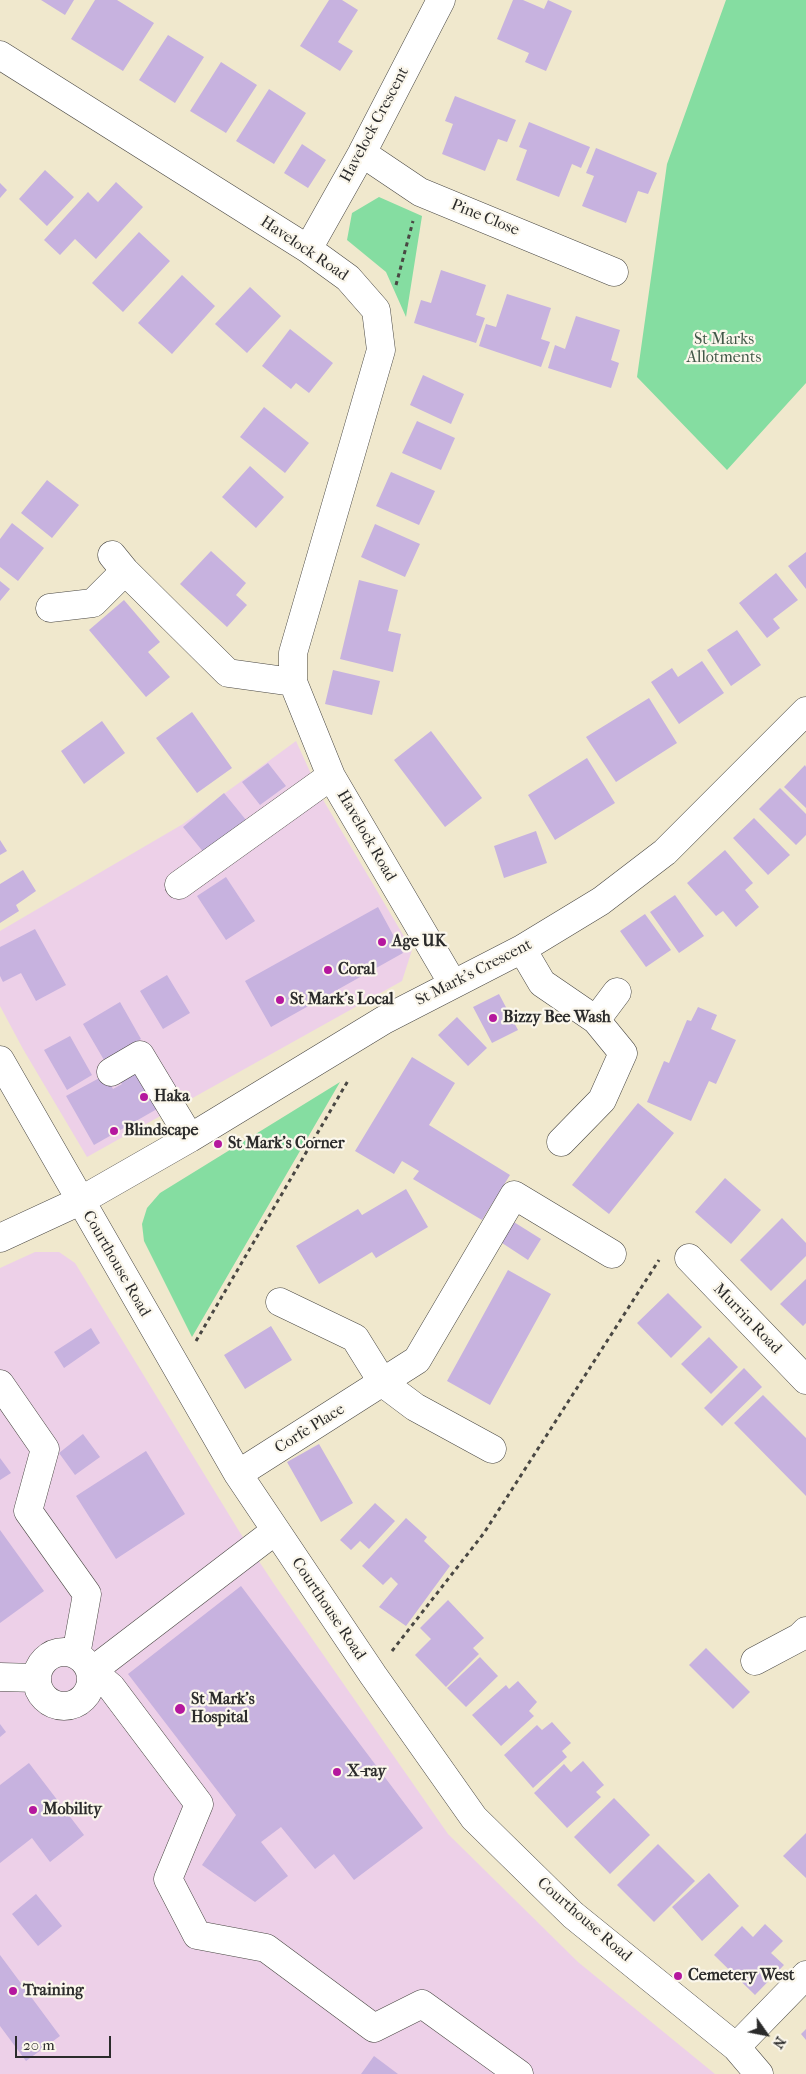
<!DOCTYPE html>
<html>
<head>
<meta charset="utf-8">
<style>
	body { margin:0 }
	#map { position:relative; width:806px; height:2074px; overflow:hidden; background:#f0e8cd; font-family:"IM FELL French Canon",serif }
	canvas { display:block }
	.north { position:absolute; left:741px; top:2009px; width:50px; height:50px; -webkit-text-stroke:4px #fbf7ec; paint-order:stroke; rotate:123deg; font-size:14px; font-weight:700; line-height:20px; text-align:center; color:#2b2b2b }
	.north::after { content:''; display:block; margin:auto; width:18px; height:22px; background:#2b2b2b; clip-path:polygon(50% 0,100% 100%,50% 72%,0 100%) }
	.scale { position:absolute; left:15px; top:2036px; width:96px; height:22px; box-sizing:border-box; border:2px solid #2b2b2b; border-top:0; padding-left:6px; font-size:15px; line-height:18px; white-space:nowrap; color:#2b2b2b; -webkit-text-stroke:4px #fbf7ec; paint-order:stroke }
</style>
</head>
<body>
<div id="map">
<canvas width="806" height="2074"></canvas>
<div class="north">N</div>
<div class="scale">20 m</div>
</div>
<script>
const context = document.querySelector('canvas').getContext('2d');
context.lineJoin = 'round';
function paint(path, color) { context.fillStyle = color; context.fill(path, 'evenodd'); }
const shape = rows => new Path2D(rows.map(r => 'M' + r).join(''));
function trace(path, color, width, dash) { context.strokeStyle = color; context.lineWidth = width; context.lineCap = dash ? 'butt' : 'round'; context.setLineDash(dash || []); context.stroke(path); }
function write(font, color, halo, rows, align = 'center') {
  context.font = font + ' "IM FELL French Canon",serif'; context.lineWidth = 4.5; context.setLineDash([]); context.textBaseline = 'middle'; context.strokeStyle = halo; context.fillStyle = color; for (const [text, x, y, turn = 0] of rows) {
    context.save(); context.translate(x, y); context.rotate((+turn || 0) * Math.PI / 180); context.textAlign = isNaN(turn) ? turn : align; if (halo) context.strokeText(text, 0, 0); context.fillText(text, 0, 0); context.restore();
  }
}
const built = shape([
	[296,741,322,798,412,950,402,981,87,1157,23,1049,0,1006,0,931,183,824],
	[35,1252,59,1252,75,1263,239,1531,274,1584,448,1834,578,1962,715,2074,0,2074,0,1268]
]);
const green = shape([
	[726,0,806,0,806,383,727,470,637,377,667,164],
	[379,197,422,216,406,317,386,272,347,240,352,213],
	[340,1082,192,1337,144,1241,142,1224,147,1208,160,1193]
]);
const building = shape([
	[41,0,74,0,65,15],
	[95,0,117,0,154,23,123,71,71,39],
	[329,0,342,0,358,10,338,42,353,51,340,71,300,46],
	[513,0,523,0,544,9,548,0,572,11,546,71,525,62,529,53,497,39],
	[168,35,204,57,175,103,139,80],
	[221,62,257,85,226,133,190,111],
	[269,89,306,113,274,164,236,141],
	[455,96,516,120,507,142,498,139,485,171,442,154,453,124,445,121],
	[529,122,590,147,581,168,572,164,559,197,516,180,527,150,519,147],
	[302,144,326,160,308,188,284,173],
	[596,148,657,173,648,194,638,191,626,223,582,206,594,176,586,173],
	[45,170,74,197,47,226,19,199],
	[116,182,143,207,96,259,75,239,60,255,44,240,88,192,98,202],
	[0,183,7,190,0,198],
	[139,232,170,261,123,312,92,283],
	[441,270,486,285,476,315,485,318,476,343,414,323,421,300,431,303],
	[182,275,215,306,172,354,138,323],
	[250,287,281,316,247,353,215,324],
	[507,294,551,308,541,339,550,342,541,367,479,346,486,324,496,327],
	[576,316,620,330,611,360,619,363,611,388,548,368,555,345,565,349],
	[290,329,333,363,309,393,296,383,291,389,262,366],
	[423,375,464,394,451,424,410,405],
	[264,407,309,443,285,473,240,437],
	[417,421,455,438,441,470,402,453],
	[250,466,284,497,256,528,222,497],
	[391,472,435,491,419,525,376,506],
	[47,480,79,505,52,538,21,513],
	[12,523,44,548,18,581,0,567,0,539],
	[375,524,420,544,405,577,361,557],
	[211,551,246,583,236,595,247,605,227,627,180,584],
	[806,552,806,589,788,566],
	[776,573,798,600,773,619,780,628,767,638,739,603],
	[359,580,398,590,388,631,401,634,393,672,340,659],
	[0,581,10,589,0,601],
	[124,600,160,642,148,652,170,677,146,697,89,630],
	[737,630,761,665,731,686,707,650],
	[702,661,724,693,679,724,651,682,672,668,678,677],
	[333,670,380,681,372,715,325,704],
	[649,698,677,743,616,782,586,737],
	[192,712,232,768,197,793,156,738],
	[102,721,125,753,84,784,61,751],
	[431,731,482,798,445,827,394,760],
	[587,758,615,803,555,840,528,795],
	[268,763,286,786,260,805,242,782],
	[805,765,806,767,806,808,784,787],
	[780,788,806,814,806,835,796,845,759,809],
	[224,793,246,820,205,854,183,827],
	[754,818,790,855,768,875,733,838],
	[536,831,547,863,504,878,494,846],
	[0,840,7,851,0,855],
	[725,850,753,883,745,890,759,907,736,927,723,911,716,916,687,883],
	[23,870,36,891,16,905,19,911,0,923,0,884],
	[226,877,255,921,226,940,197,896],
	[675,895,704,936,679,953,650,912],
	[378,907,403,953,271,1027,245,981],
	[645,914,671,950,646,967,620,931],
	[35,929,66,985,36,1001,21,973,3,982,0,976,0,947],
	[167,975,190,1013,163,1029,140,991],
	[499,994,518,1030,492,1043,473,1007],
	[120,1002,141,1039,104,1060,83,1024],
	[698,1007,717,1015,711,1029,736,1040,716,1084,709,1081,691,1121,647,1102,664,1061,669,1063,687,1020,691,1021],
	[457,1017,487,1048,468,1066,438,1035],
	[70,1036,92,1075,67,1090,44,1050],
	[412,1057,455,1083,429,1125,510,1175,482,1220,413,1179,419,1171,402,1161,394,1174,355,1151],
	[143,1069,164,1105,94,1145,66,1096,105,1075,113,1089,122,1084,120,1081],
	[638,1103,674,1133,609,1214,572,1185],
	[725,1178,761,1210,731,1244,695,1212],
	[406,1189,428,1227,376,1258,372,1252,319,1284,296,1246,358,1209,362,1215],
	[782,1218,806,1243,806,1256,771,1291,740,1260],
	[509,1219,541,1239,528,1260,496,1239],
	[508,1270,551,1294,490,1405,447,1381],
	[806,1279,806,1323,803,1326,780,1304],
	[668,1293,702,1327,671,1358,637,1323],
	[271,1326,292,1360,245,1389,224,1355],
	[91,1328,100,1343,64,1368,54,1352],
	[709,1337,738,1367,711,1394,681,1364],
	[744,1368,762,1387,722,1426,704,1408],
	[763,1395,806,1438,806,1496,734,1423],
	[83,1434,100,1457,75,1475,59,1453],
	[319,1444,353,1503,321,1522,287,1462],
	[146,1451,185,1514,116,1559,76,1496],
	[0,1458,11,1473,0,1480],
	[375,1503,395,1521,369,1549,360,1541,351,1550,340,1540],
	[406,1518,427,1537,424,1541,450,1566,406,1626,379,1607,398,1584,391,1577,383,1585,362,1566],
	[0,1530,44,1591,0,1623],
	[241,1586,423,1828,354,1880,334,1854,315,1869,281,1827,261,1842,288,1876,255,1902,202,1865,236,1815,128,1674],
	[448,1600,484,1638,473,1648,479,1654,446,1687,415,1655,431,1639,420,1628],
	[706,1648,750,1692,733,1709,689,1665],
	[480,1657,498,1676,466,1707,447,1688],
	[518,1681,537,1702,529,1711,534,1716,501,1746,472,1715,506,1685,509,1689],
	[552,1722,571,1743,562,1751,567,1757,533,1788,504,1755,537,1725,542,1730],
	[0,1724,6,1732,0,1737],
	[583,1761,604,1785,596,1792,601,1797,567,1828,534,1793,564,1764,571,1772],
	[29,1763,84,1835,50,1862,32,1838,0,1863,0,1785],
	[614,1798,650,1835,610,1874,574,1837],
	[806,1833,806,1878,783,1856],
	[658,1844,695,1881,654,1922,617,1885],
	[709,1873,739,1906,702,1941,672,1907],
	[36,1894,62,1926,38,1946,12,1914],
	[765,1924,783,1941,771,1953,784,1965,755,1995,714,1955,742,1926,753,1937],
	[0,1955,60,2036,26,2061,0,2026],
	[806,2029,806,2040,801,2034],
	[374,2056,398,2074,361,2074]
]);
const path = shape([
	[396,285,413,221],
	[196,1341,349,1079],
	[392,1651,484,1533,659,1260]
]);
const minor = shape([
	[0,55,308,249,348,278,376,310,381,350,293,653,293,682,331,776,453,984],
	[362,153,420,192,614,272],
	[308,249,362,153,441,0],
	[112,555,125,571,228,673,293,682],
	[50,608,93,603,125,571],
	[179,885,331,776],
	[522,949,542,983,596,1020,623,1053,602,1100,561,1142],
	[596,1020,617,992],
	[0,1060,238,1474,373,1675,474,1818,573,1915,736,2047,759,2074],
	[111,1072,140,1055,190,1138],
	[0,1238,80,1201,190,1138,384,1020,522,949,601,901,665,852,806,711],
	[689,1258,806,1380],
	[280,1302,355,1338,383,1383,415,1407,492,1449],
	[0,1384,45,1449,28,1511,87,1594,76,1655],
	[238,1474,417,1360,514,1195,612,1254],
	[275,1531,92,1671,111,1687,199,1804,168,1879,197,1935,266,1948,374,2028,422,2004,519,2074],
	'37 1679a27 27 0 1 1 54 0a27 27 0 1 1-54 0Z',
	[755,1661,800,1637,806,1631],
	[0,1677,37,1678],
	[736,2047,806,1975]
]);
const markers = [
	[382,942,5,"#b5179e"],
	[328,970,5,"#b5179e"],
	[280,1000,5,"#b5179e"],
	[493,1018,5,"#b5179e"],
	[144,1097,5,"#b5179e"],
	[114,1131,5,"#b5179e"],
	[218,1144,5,"#b5179e"],
	[180,1709,6,"#b5179e"],
	[337,1772,5,"#b5179e"],
	[33,1810,5,"#b5179e"],
	[678,1976,5,"#b5179e"],
	[13,1991,5,"#b5179e"]
];
const streetNames = [
	["Havelock Crescent",375,125,-62],
	["Pine Close",485,218,22],
	["Havelock Road",304,249,34],
	["Havelock Road",366,836,60],
	["St Mark's Crescent",474,973,-27],
	["Courthouse Road",116,1264,60],
	["Murrin Road",747,1319,46],
	["Corfe Place",310,1429,-32],
	["Courthouse Road",328,1609,56],
	["Courthouse Road",584,1920,41]
];
const parkNames = [
	["St Marks",724,340],
	["Allotments",724,358]
];
const poiNames = [
	["Age UK",392,942],
	["Coral",338,970],
	["St Mark's Local",290,1000],
	["Bizzy Bee Wash",503,1018],
	["Haka",154,1097],
	["Blindscape",124,1131],
	["St Mark's Corner",228,1144],
	["St Mark's",191,1700],
	["Hospital",191,1718],
	["X-ray",347,1772],
	["Mobility",43,1810],
	["Cemetery West",688,1976],
	["Training",23,1991]
];
paint(built, '#edd0e8');
paint(green, '#85dda1');
paint(building, '#c7b2df');
trace(minor, '#494743', 29);
trace(path, '#494743', 3, [4, 4]);
trace(minor, '#fff', 28);
for (const [x, y, r, color] of markers) { const dot = new Path2D(); dot.arc(x, y, r, 0, 2 * Math.PI); context.fillStyle = color; context.fill(dot); trace(dot, '#fbf7ec', 2); }
write('16px', '#2b2b2b', '#fbf7ec', streetNames);
write('16px', '#425848', '#fbf7ec', parkNames);
write('bold 16px', '#2b2b2b', '#fbf7ec', poiNames, 'left');
</script>
</body>
</html>
